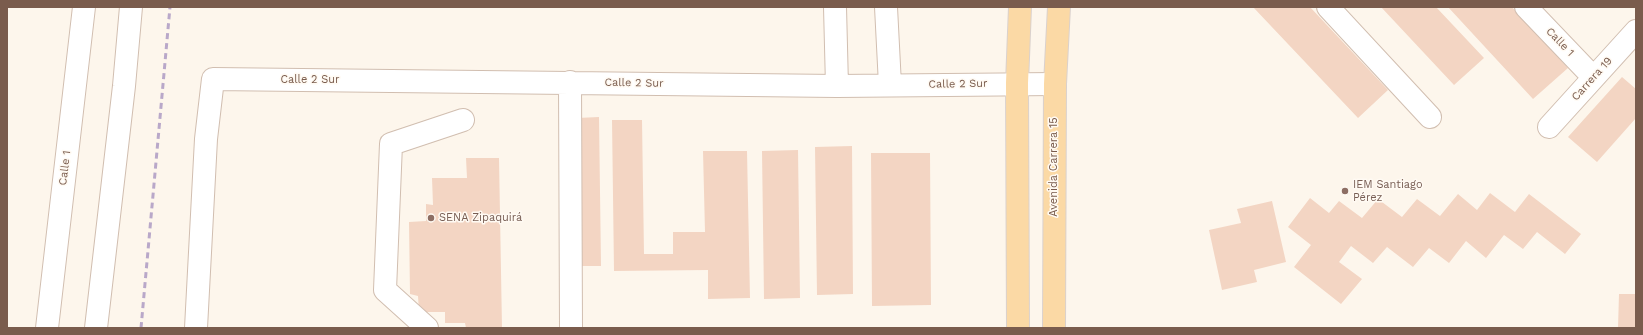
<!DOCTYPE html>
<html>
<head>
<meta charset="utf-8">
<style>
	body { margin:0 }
	#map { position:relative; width:1643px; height:335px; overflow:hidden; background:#fdf6ec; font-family:"Work Sans",sans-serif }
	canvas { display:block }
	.frame { position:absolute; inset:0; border:8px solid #7a5c4d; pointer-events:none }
</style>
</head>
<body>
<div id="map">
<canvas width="1643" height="335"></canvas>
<div class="frame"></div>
</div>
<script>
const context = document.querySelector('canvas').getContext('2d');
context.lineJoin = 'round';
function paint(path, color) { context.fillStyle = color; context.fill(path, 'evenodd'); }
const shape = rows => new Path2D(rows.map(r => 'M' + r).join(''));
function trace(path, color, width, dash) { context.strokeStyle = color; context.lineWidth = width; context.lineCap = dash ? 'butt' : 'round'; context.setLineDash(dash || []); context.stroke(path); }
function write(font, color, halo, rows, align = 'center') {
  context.font = font + ' "Work Sans",sans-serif'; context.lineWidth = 3; context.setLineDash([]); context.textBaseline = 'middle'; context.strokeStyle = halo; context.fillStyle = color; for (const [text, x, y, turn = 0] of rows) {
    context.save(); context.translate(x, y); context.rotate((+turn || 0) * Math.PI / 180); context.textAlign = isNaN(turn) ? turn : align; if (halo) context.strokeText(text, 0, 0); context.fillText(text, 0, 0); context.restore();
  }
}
const building = shape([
	[1253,7,1310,7,1388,90,1358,118],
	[1381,7,1436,7,1484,58,1454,85],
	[1448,7,1512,7,1568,68,1533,99],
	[1622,77,1636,89,1636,118,1597,162,1568,137],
	[599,117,601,266,579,266,577,118],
	[612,120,642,120,644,254,673,254,673,232,705,232,703,151,747,151,750,298,708,299,708,270,614,271],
	[852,146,853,294,817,295,815,147],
	[798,150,800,298,764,299,762,151],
	[871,153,930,153,931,305,872,306],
	[466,158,499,158,502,328,466,328,465,323,445,323,445,312,419,312,418,296,410,294,409,222,426,221,426,204,433,205,432,178,467,178],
	[1490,193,1515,212,1529,194,1581,234,1565,254,1537,232,1523,249,1504,235,1486,258,1466,241,1449,263,1429,248,1413,267,1387,247,1373,263,1351,246,1339,262,1362,279,1341,304,1294,267,1311,245,1288,227,1310,198,1329,213,1339,201,1362,218,1378,199,1402,217,1417,199,1440,216,1458,194,1477,210],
	[1272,201,1286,262,1254,270,1257,282,1222,290,1209,230,1241,223,1237,209],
	[1619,294,1636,294,1636,328,1618,328]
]);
const minor = shape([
	[835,7,837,86],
	[886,7,890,85],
	[1328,7,1430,117],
	[1526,7,1593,77],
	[570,82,571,328],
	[1549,127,1636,31],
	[47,328,84,7],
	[96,328,124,86,131,7],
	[196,328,206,139,213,79,837,86,1055,84],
	[427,328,385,290,391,144,463,120]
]);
const major = shape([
	[1018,328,1017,83,1020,7],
	[1054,328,1055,84,1059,7]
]);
const rail = shape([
	[141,328,170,7]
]);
const markers = [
	[1345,191,4,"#8d6e63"],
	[431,218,4,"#8d6e63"]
];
const streetNames = [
	["Calle 1",1560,42,46],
	["Carrera 19",1592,79,-48],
	["Calle 2 Sur",310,80],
	["Calle 2 Sur",634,83,1],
	["Calle 2 Sur",958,84,-1],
	["Avenida Carrera 15",1054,167,-90],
	["Calle 1",65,168,-83]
];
const educationNames = [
	["IEM Santiago",1353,185],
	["Pérez",1353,198],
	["SENA Zipaquirá",439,218]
];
paint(building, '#f3d5c3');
trace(minor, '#d1beb0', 24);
trace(major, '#dad1cd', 24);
trace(minor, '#fff', 22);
trace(major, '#fbd9a5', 22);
trace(rail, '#b9a8c9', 3, [6, 4]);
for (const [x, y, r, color] of markers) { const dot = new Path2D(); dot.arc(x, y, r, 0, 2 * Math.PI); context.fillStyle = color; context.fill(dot); trace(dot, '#fffaf3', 1.5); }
write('11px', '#7a5c4d', '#fffaf3', streetNames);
write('11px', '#785e54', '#fffaf3', educationNames, 'left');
</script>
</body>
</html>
